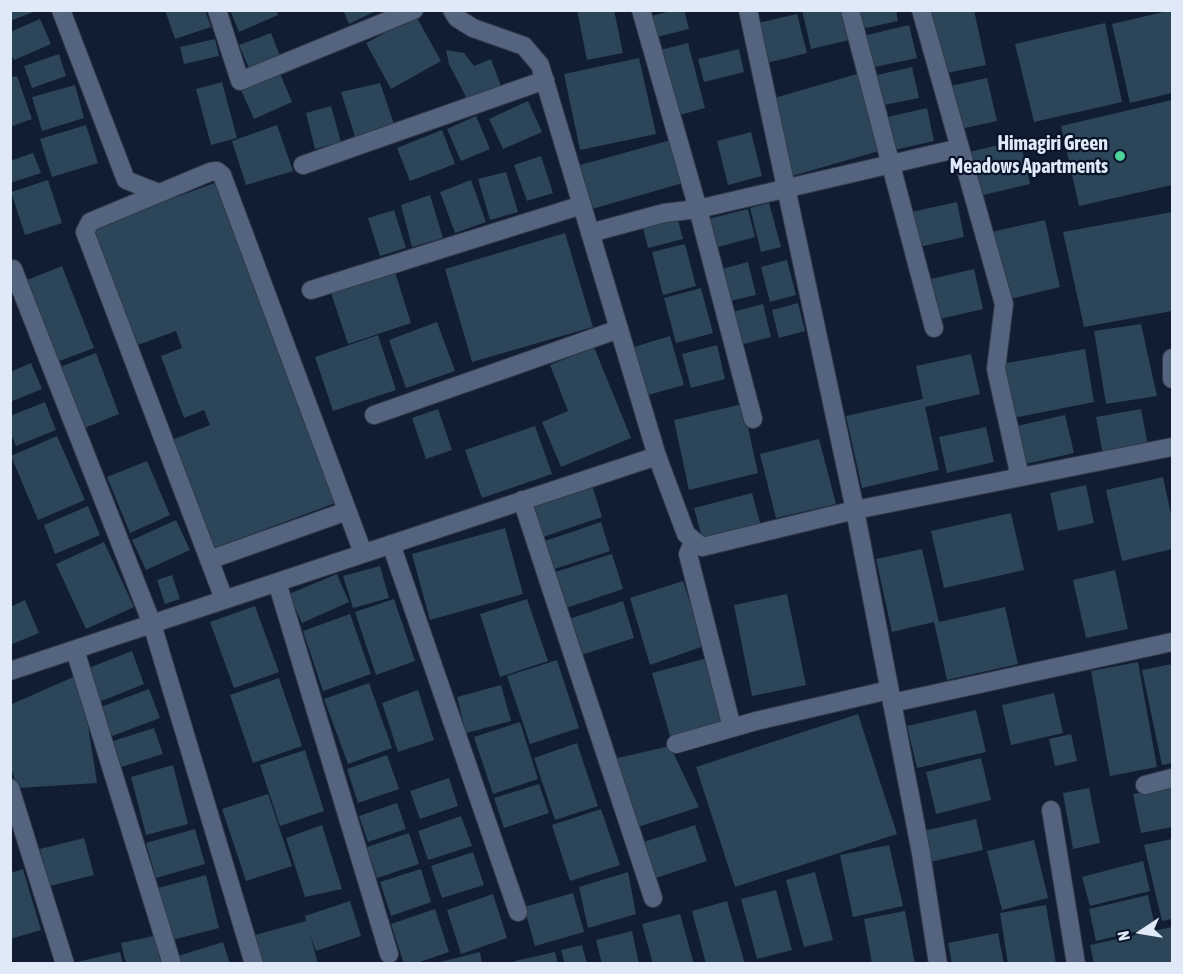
<!DOCTYPE html>
<html>
<head>
<meta charset="utf-8">
<style>
	body { margin:0 }
	#map { position:relative; width:1183px; height:974px; overflow:hidden; background:#111d33; font-family:"Asap Condensed",sans-serif }
	canvas { display:block }
	.frame { position:absolute; inset:0; border:12px solid #e0e9f8; pointer-events:none }
	.north { position:absolute; left:1111px; top:902px; width:60px; height:60px; -webkit-text-stroke:4px #081429; paint-order:stroke; rotate:258deg; font-size:16px; font-weight:700; line-height:24px; text-align:center; color:#e0e9f8 }
	.north::after { content:''; display:block; margin:auto; width:21px; height:27px; background:#e0e9f8; clip-path:polygon(50% 0,100% 100%,50% 72%,0 100%) }
</style>
</head>
<body>
<div id="map">
<canvas width="1183" height="974"></canvas>
<div class="frame"></div>
<div class="north">N</div>
</div>
<script>
const context = document.querySelector('canvas').getContext('2d');
context.lineJoin = 'round';
function paint(path, color) { context.fillStyle = color; context.fill(path, 'evenodd'); }
const shape = rows => new Path2D(rows.map(r => 'M' + r).join(''));
function trace(path, color, width, dash) { context.strokeStyle = color; context.lineWidth = width; context.lineCap = dash ? 'butt' : 'round'; context.setLineDash(dash || []); context.stroke(path); }
function write(font, color, halo, rows, align = 'center') {
  context.font = font + ' "Asap Condensed",sans-serif'; context.lineWidth = 4.5; context.setLineDash([]); context.textBaseline = 'middle'; context.strokeStyle = halo; context.fillStyle = color; for (const [text, x, y, turn = 0] of rows) {
    context.save(); context.translate(x, y); context.rotate((+turn || 0) * Math.PI / 180); context.textAlign = isNaN(turn) ? turn : align; if (halo) context.strokeText(text, 0, 0); context.fillText(text, 0, 0); context.restore();
  }
}
const building = shape([
	[10,10,36,10,36,11,10,21],
	[165,10,205,10,211,27,175,39],
	[230,10,276,10,278,15,239,32],
	[343,10,378,10,349,24],
	[577,10,614,10,623,53,587,60],
	[674,10,684,10,689,29,653,38,648,17],
	[802,10,848,10,854,39,811,49],
	[856,10,896,10,898,21,861,29],
	[928,10,974,10,986,65,942,74],
	[1172,10,1172,93,1130,103,1112,24],
	[797,14,807,53,767,63,758,23],
	[416,16,441,61,391,89,366,43],
	[40,19,51,44,14,60,10,53,10,32],
	[1105,23,1122,102,1034,122,1015,44],
	[909,25,917,58,870,68,863,36],
	[271,33,280,56,249,68,239,45],
	[215,39,219,56,184,64,180,47],
	[688,43,705,108,673,117,656,51],
	[739,49,744,72,704,82,698,59],
	[446,50,464,53,474,66,491,59,502,89,467,99,449,64],
	[59,54,66,76,32,88,24,66],
	[639,58,656,134,580,150,564,74],
	[912,67,919,98,879,106,873,76],
	[279,71,292,102,254,119,240,88],
	[857,74,879,151,792,176,771,99],
	[17,76,32,119,10,127,10,78],
	[987,78,997,121,960,129,950,86],
	[222,82,237,138,211,145,196,89],
	[380,83,396,130,356,140,341,92],
	[75,85,84,118,42,131,32,97],
	[1172,100,1172,185,1079,206,1061,126],
	[528,101,542,132,503,149,489,119],
	[331,106,341,142,315,149,306,113],
	[927,108,934,141,890,151,883,118],
	[476,116,490,149,461,161,447,129],
	[86,125,98,163,52,177,40,139],
	[277,125,293,171,246,185,232,141],
	[442,130,455,164,410,181,397,148],
	[751,132,762,176,728,185,717,141],
	[671,140,683,183,592,209,580,165],
	[1020,140,1030,184,979,196,969,152],
	[33,153,41,173,10,183,10,161],
	[541,156,553,193,527,201,514,165],
	[506,172,518,212,490,220,478,179],
	[48,180,62,223,25,235,11,192],
	[471,180,486,222,455,233,440,192],
	[220,181,338,502,209,550,169,441,210,425,204,410,184,418,161,356,182,348,176,331,135,346,92,228],
	[430,195,443,238,412,247,401,205],
	[957,202,964,237,919,247,911,212],
	[769,203,781,247,761,252,750,208],
	[748,209,755,237,715,248,708,219],
	[394,210,406,248,380,256,368,218],
	[1172,212,1172,311,1084,327,1063,232],
	[677,216,683,239,648,248,642,224],
	[1045,220,1060,287,1006,300,991,232],
	[565,233,593,327,472,362,445,269],
	[685,244,696,286,663,295,652,252],
	[787,260,796,295,770,302,761,267],
	[748,262,756,295,730,301,722,269],
	[62,266,94,348,54,363,22,282],
	[974,269,983,309,940,319,931,279],
	[395,272,411,323,348,344,331,293],
	[701,288,713,333,676,343,664,298],
	[798,303,805,331,779,338,772,310],
	[763,304,771,337,740,345,732,312],
	[437,322,455,371,406,388,389,340],
	[1141,324,1157,396,1106,404,1094,331],
	[378,335,396,390,333,411,315,357],
	[670,336,684,385,648,395,634,347],
	[717,345,725,379,691,388,682,354],
	[594,347,631,438,561,467,542,422,568,411,550,365],
	[1085,349,1094,402,1013,418,1001,364],
	[96,353,119,414,82,429,58,368],
	[971,354,980,394,925,407,939,470,862,488,846,416,923,399,916,366],
	[31,363,42,389,10,402,10,372],
	[45,402,56,430,16,446,10,431,10,416],
	[743,404,758,473,689,490,674,420],
	[438,409,452,450,426,459,412,418],
	[1141,409,1148,446,1103,455,1096,417],
	[1065,415,1074,453,1026,464,1017,426],
	[535,426,552,474,482,498,465,450],
	[986,427,994,462,947,473,939,437],
	[57,436,85,500,38,520,11,456],
	[819,439,836,504,776,518,760,454],
	[147,461,170,515,130,533,107,477],
	[1163,477,1172,519,1172,549,1122,561,1106,490],
	[592,485,602,517,543,537,532,506],
	[1086,485,1094,523,1058,531,1050,493],
	[752,493,761,526,703,541,694,508],
	[88,506,100,535,55,554,44,525],
	[1011,513,1024,570,944,588,931,531],
	[176,520,190,550,146,570,132,540],
	[601,522,610,551,551,570,542,542],
	[505,528,523,594,430,620,412,554],
	[104,542,134,607,86,629,56,564],
	[922,549,939,622,1005,607,1018,664,947,680,934,622,892,632,876,559],
	[612,554,623,589,563,609,552,573],
	[380,566,389,598,353,608,343,576],
	[1115,570,1128,629,1086,638,1073,580],
	[337,574,349,602,302,623,289,594],
	[172,575,180,599,165,604,157,580],
	[683,581,704,646,650,665,630,598],
	[787,594,806,685,752,696,734,605],
	[394,599,415,661,376,675,355,612],
	[527,599,548,661,500,677,480,614],
	[25,600,39,633,10,645,10,607],
	[623,601,634,638,581,655,569,619],
	[255,606,279,672,234,688,210,622],
	[350,614,371,674,323,691,303,631],
	[132,651,144,684,99,702,86,669],
	[711,657,729,720,670,736,652,673],
	[557,660,579,728,530,744,507,676],
	[1138,662,1157,767,1110,776,1091,671],
	[1172,664,1172,763,1162,765,1142,670],
	[80,674,97,783,18,788,10,766,10,705],
	[279,678,302,746,253,763,230,695],
	[369,683,392,748,348,764,324,699],
	[501,685,511,721,466,733,457,697],
	[149,689,160,718,112,736,101,707],
	[418,690,434,740,398,752,382,703],
	[1054,693,1063,733,1011,745,1002,705],
	[976,710,986,752,917,768,907,726],
	[858,714,897,834,735,887,696,767],
	[520,722,538,779,493,794,474,737],
	[154,728,163,754,121,767,113,741],
	[1071,734,1077,761,1055,766,1049,739],
	[577,743,598,806,555,820,534,758],
	[670,746,699,807,632,829,609,760],
	[305,750,324,811,280,826,260,765],
	[387,755,399,789,358,803,347,769],
	[981,758,991,800,936,814,926,772],
	[173,765,188,824,146,835,131,777],
	[449,778,458,806,420,819,410,791],
	[539,784,549,813,504,828,494,798],
	[1172,787,1172,827,1141,833,1133,794],
	[1089,788,1100,843,1073,849,1063,793],
	[268,794,292,866,246,881,222,809],
	[397,803,406,829,368,842,359,816],
	[601,809,620,865,570,881,552,825],
	[461,816,472,846,428,860,418,831],
	[976,819,983,850,926,863,919,832],
	[322,825,342,889,305,897,286,838],
	[695,825,707,861,656,878,644,842],
	[195,829,205,864,156,878,146,843],
	[409,833,419,864,377,878,367,847],
	[84,838,94,875,50,886,40,849],
	[1172,839,1172,919,1162,921,1144,845],
	[1034,840,1048,898,1002,910,987,851],
	[889,845,903,906,853,917,840,855],
	[473,852,484,885,442,898,431,866],
	[1143,861,1150,891,1090,906,1082,877],
	[23,869,41,930,10,939,10,873],
	[421,869,431,902,391,916,380,882],
	[628,872,636,914,588,928,579,887],
	[815,872,833,940,804,947,786,880],
	[206,875,219,928,172,940,158,888],
	[776,890,792,950,757,959,741,899],
	[573,893,584,932,535,946,524,907],
	[493,894,507,938,461,954,447,910],
	[1148,895,1155,927,1096,941,1089,909],
	[350,901,361,936,316,951,310,934,318,964,263,964,255,935,306,921,305,916],
	[727,901,745,964,706,964,692,911],
	[1046,905,1056,964,1008,964,1000,913],
	[435,909,449,952,414,964,404,964,391,924],
	[905,911,915,964,872,964,864,919],
	[680,914,694,964,653,964,642,924],
	[1172,927,1172,964,1094,964,1090,945],
	[632,931,639,964,602,964,596,940],
	[998,933,1004,964,952,964,948,943],
	[158,935,165,964,126,964,121,943],
	[223,942,230,964,180,964,178,956],
	[582,945,587,964,565,964,561,950],
	[120,952,123,964,77,964,77,962],
	[480,952,482,964,436,964,436,963],
	[555,952,558,964,515,964,515,961]
]);
const minor = shape([
	[61,10,126,180,159,193],
	[217,10,240,81,414,10],
	[641,10,698,209,753,419],
	[748,10,855,510,1172,447],
	[850,10,934,328],
	[921,10,1004,304,996,369,1020,477],
	[303,165,545,80],
	[590,233,664,213,698,209,960,148],
	[13,269,152,624,254,964],
	[311,290,582,205],
	[1172,358,1172,379],
	[374,415,619,329],
	[522,500,653,898],
	[693,542,688,554,732,728],
	[391,544,518,912],
	[209,560,347,511],
	[277,582,389,954],
	[224,599,85,232,90,222,210,172,217,171,222,175,363,553],
	[75,650,172,964],
	[10,671,657,456],
	[892,703,1172,642],
	[676,744,756,721,889,690],
	[1145,785,1172,778],
	[10,788,65,964],
	[1051,810,1076,964]
]);
const tertiary = shape([
	[452,10,457,18,473,28,524,46,540,65,657,456,686,534,702,547,855,510,921,853,938,964]
]);
const markers = [
	[1120,156,6,"#4ed399"]
];
const poiNames = [
	["Himagiri Green",1108,144],
	["Meadows Apartments",1108,167]
];
paint(building, '#2c4558');
trace(minor, '#32394b', 20);
trace(tertiary, '#32394b', 20);
trace(minor, '#55647e', 18);
trace(tertiary, '#55647e', 18);
for (const [x, y, r, color] of markers) { const dot = new Path2D(); dot.arc(x, y, r, 0, 2 * Math.PI); context.fillStyle = color; context.fill(dot); trace(dot, '#081429', 2); }
write('bold 20px', '#e0e9f8', '#081429', poiNames, 'right');
</script>
</body>
</html>
